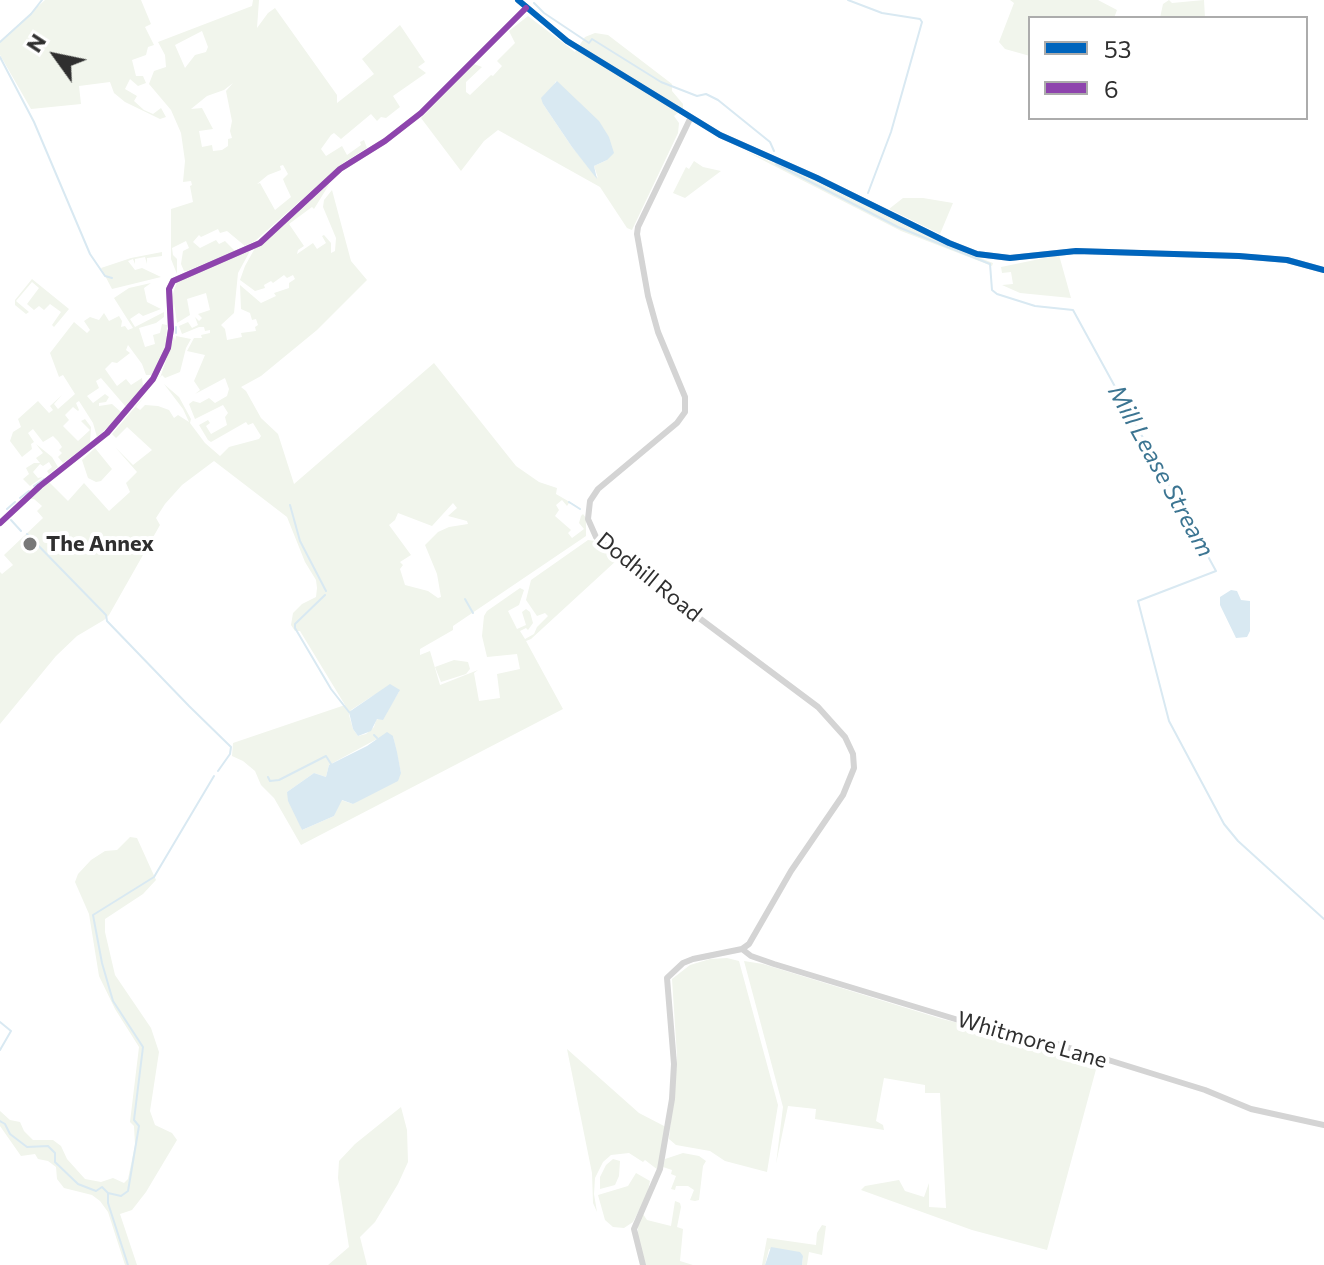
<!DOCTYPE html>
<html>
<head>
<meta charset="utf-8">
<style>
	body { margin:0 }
	#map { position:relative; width:1324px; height:1265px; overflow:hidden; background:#fff; font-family:Commissioner,sans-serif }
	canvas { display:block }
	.legend { position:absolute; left:1028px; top:16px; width:280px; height:104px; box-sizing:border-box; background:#fff; border:2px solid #acacac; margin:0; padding:10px 14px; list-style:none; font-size:24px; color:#2f2f2f }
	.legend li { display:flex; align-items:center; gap:16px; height:40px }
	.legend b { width:40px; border:2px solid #acacac }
	.north { position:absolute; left:16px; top:16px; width:80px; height:80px; -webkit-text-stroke:6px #fff; paint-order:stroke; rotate:303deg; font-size:22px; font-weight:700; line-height:32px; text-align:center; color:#2f2f2f }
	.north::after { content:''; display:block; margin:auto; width:28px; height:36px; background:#2f2f2f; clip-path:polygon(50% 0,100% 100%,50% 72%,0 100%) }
</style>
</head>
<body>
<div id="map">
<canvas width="1324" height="1265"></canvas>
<ul class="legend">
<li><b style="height:10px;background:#0065bd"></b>53</li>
<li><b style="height:10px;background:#8e44ad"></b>6</li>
</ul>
<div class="north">N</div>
</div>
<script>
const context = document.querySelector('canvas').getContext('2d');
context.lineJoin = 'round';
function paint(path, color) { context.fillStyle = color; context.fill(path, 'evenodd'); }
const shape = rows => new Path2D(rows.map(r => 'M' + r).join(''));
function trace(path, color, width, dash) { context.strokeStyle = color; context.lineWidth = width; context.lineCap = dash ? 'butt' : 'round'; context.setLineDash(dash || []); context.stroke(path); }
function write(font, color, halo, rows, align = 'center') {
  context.font = font + ' Commissioner,sans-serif'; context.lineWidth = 8; context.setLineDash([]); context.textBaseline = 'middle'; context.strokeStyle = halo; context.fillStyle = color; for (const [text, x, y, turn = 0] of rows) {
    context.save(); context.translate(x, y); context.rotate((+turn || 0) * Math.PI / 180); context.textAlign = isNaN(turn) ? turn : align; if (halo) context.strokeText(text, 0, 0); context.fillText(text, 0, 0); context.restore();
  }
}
const green = shape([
	[45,0,141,0,151,24,145,27,154,45,148,47,146,55,132,60,136,76,143,76,146,83,138,86,130,79,125,89,137,96,134,101,144,110,153,114,161,108,166,117,160,119,125,102,114,93,110,82,79,86,81,104,31,109,0,55,0,41],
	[253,0,259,0,257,28,268,13,275,8,337,95,337,103,374,74,362,59,400,25,425,62,418,67,426,73,393,96,400,107,386,118,381,117,377,121,371,114,341,139,334,133,331,135,321,149,326,156,342,146,347,155,361,145,360,142,364,140,367,148,343,163,255,241,245,246,227,231,220,233,218,229,201,237,199,235,193,242,200,248,216,240,219,244,225,241,235,251,187,271,184,271,181,264,183,251,189,248,186,241,172,248,173,255,177,259,177,274,171,259,171,209,193,202,190,186,192,185,191,181,183,182,185,161,181,133,171,110,149,84,154,71,166,67,165,55,158,42,252,6],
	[202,31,208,47,206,52,195,55,185,68,175,45],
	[233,83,226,91,232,121,230,131,232,138,228,139,228,146,222,150,213,151,212,145,202,147,199,131,213,129,202,108,191,109,207,96,224,90],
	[283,165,288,174,283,179,285,184,291,197,275,210,260,183,257,184,268,175,281,170,280,166],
	[1010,0,1098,0,1117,10,1114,18,1030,18,1030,56,1005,49,999,42,1014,3],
	[1169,0,1172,3,1204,0,1205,18,1160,18,1163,4],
	[528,16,575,52,585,37,595,33,608,35,672,84,672,91,683,104,683,109,674,116,679,123,678,133,632,230,627,228,600,187,498,130,484,141,461,171,421,118,474,64,482,67,466,82,466,92,470,95,491,75,493,76,502,66,497,61,515,43,509,31],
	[556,81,607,160,594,166,598,178,572,147,543,104],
	[745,151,805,176,942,243,993,263,992,266,901,231],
	[694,161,703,167,721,171,685,198,673,193,686,167,689,169],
	[330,183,314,209,312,207,289,224,304,246,298,250,297,254,313,243,317,249,326,243,322,236,324,235,331,243,331,253,335,251,336,238,323,207,324,200,332,190,351,261,367,280,317,330,261,376,241,387,246,391,261,418,278,434,294,484,434,363,516,466,539,482,557,488,556,494,580,508,569,503,567,506,562,500,556,505,559,510,555,516,571,530,568,533,572,538,584,529,579,523,581,516,583,514,586,518,586,536,453,626,453,630,420,649,420,655,430,651,440,685,478,670,474,673,479,701,500,698,497,674,520,669,517,654,487,657,482,636,484,616,487,611,520,588,524,590,519,605,508,611,517,629,526,625,522,612,526,609,530,612,533,623,528,630,526,628,520,631,525,639,534,634,537,627,548,616,545,613,537,616,526,600,531,580,588,540,595,541,617,560,531,639,526,641,563,709,301,845,274,798,261,785,255,771,243,761,232,756,233,743,345,705,300,631,295,631,291,625,293,613,302,604,316,597,317,588,316,580,305,562,287,517,214,461,182,485,165,504,156,518,160,525,109,615,104,620,77,636,56,656,0,724,0,572,2,574,13,565,4,555,43,518,37,511,42,506,34,499,30,499,49,482,68,501,84,483,109,511,130,492,126,483,137,472,115,447,133,465,152,450,127,427,116,438,112,434,148,392,136,407,140,410,145,405,158,406,169,410,174,418,178,415,189,422,183,409,164,384,179,397,191,419,190,423,205,443,220,456,229,447,259,439,261,436,253,423,248,425,246,422,211,442,208,440,199,425,208,420,210,423,206,426,211,434,227,425,225,417,228,413,223,405,195,419,189,404,193,401,200,403,209,398,215,403,227,396,229,389,225,378,195,394,200,390,194,381,205,355,187,351,194,338,202,338,201,335,210,333,210,330,205,331,204,327,199,327,182,334,179,326,188,322,192,328,198,325,195,317,199,321,202,318,198,314,210,310,206,293,187,299,190,315,177,323,174,303,174,323,172,297,174,290,177,282,185,278,250,251,238,273,234,313,221,325,225,329,227,340,242,337,241,333,256,331,255,327,258,325,256,319,252,320,250,313,241,309,240,285,261,303,276,296,274,293,289,288,289,283,295,279,293,275,287,278,284,275,273,283,271,281,264,285,265,288,255,291,240,280,245,266,255,248,264,243],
	[453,503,457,508,448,516,467,521,468,524,449,527,438,532,425,545,437,574,441,597,438,598,428,591,405,585,400,569,403,565,400,562,411,555,389,525,395,520,398,513,432,526],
	[399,692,383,717,376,720,374,727,366,734,358,736,353,729,349,715,351,710,374,695],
	[393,736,401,773,353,804,341,800,334,816,302,830,287,792,314,773,326,777,329,765,375,740],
	[903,198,923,198,953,203,940,234,889,209],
	[162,252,162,256,147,258,147,264,145,257,135,259,135,264,133,259,128,261,135,270,142,268,161,277,112,289,101,268,131,258],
	[1059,255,1071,298,1020,293,1002,285,1013,284,1011,272,1002,273,1001,267],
	[32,279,69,309,54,327,52,325,61,312,50,304,44,310,39,306,34,310,27,304,39,288,32,282,16,301,29,312,26,314,15,305,15,300],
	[151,283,144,288,147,302,161,309,143,316,139,313,130,319,135,327,164,312,164,317,156,323,139,328,145,347,155,344,153,335,160,333,162,324,167,325,166,346,152,375,146,375,142,364,128,345,126,350,130,353,117,363,112,362,105,369,117,386,126,379,131,385,142,378,143,386,126,407,101,378,96,381,99,388,87,396,93,403,105,394,109,397,106,402,99,403,99,406,112,404,121,412,110,425,97,437,93,423,79,401,76,403,79,410,78,411,73,407,65,415,69,420,63,426,78,441,90,430,81,421,85,419,91,427,90,443,63,463,58,457,62,453,59,450,62,447,58,441,53,436,43,442,33,429,28,433,34,442,31,444,32,449,22,457,10,441,13,432,21,427,18,419,38,401,49,413,53,410,50,406,62,395,54,404,58,409,75,394,63,375,59,377,50,353,74,322,87,333,90,330,84,321,90,317,99,320,104,313,109,321,119,316,122,321,121,327,125,326,128,330,133,328,114,298,129,288],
	[174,336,175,341,176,336,191,339,186,348,180,372,165,378,162,375,160,378],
	[36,444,52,457,58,467,49,474,47,471,52,467,49,462,43,466,40,464,33,472,38,478,43,477,30,486,23,479,29,474,26,468,34,463,40,463,36,458,43,453],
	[95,448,112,469,101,481,96,482,88,478,82,460],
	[454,660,468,662,470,669,466,674,441,682,435,667],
	[130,837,137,838,156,880,143,894,105,919,105,932,115,975,151,1028,159,1052,150,1111,155,1125,172,1133,177,1140,146,1192,132,1210,120,1214,137,1265,125,1265,108,1212,100,1201,92,1195,64,1188,57,1179,56,1167,48,1161,38,1159,35,1154,21,1156,0,1126,0,1111,10,1120,20,1122,24,1131,33,1140,53,1140,61,1146,67,1159,85,1179,101,1182,113,1178,124,1183,128,1179,135,1145,134,1126,130,1122,139,1047,115,1009,99,976,89,914,75,882,78,874,91,860,105,851,117,850],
	[727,958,739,961,778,1105,767,1172,725,1161,710,1151,676,1145,669,1139,677,1056,672,979,690,965,710,959],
	[744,961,763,964,942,1019,1032,1041,1098,1062,1047,1250,972,1230,861,1190,865,1186,899,1180,905,1191,924,1197,929,1183,929,1207,946,1208,940,1093,925,1093,925,1085,884,1078,876,1121,883,1125,884,1130,815,1119,816,1109,788,1106,776,1164,783,1107],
	[567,1049,639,1113,666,1127,658,1170,645,1160,643,1162,629,1153,611,1155,603,1162,595,1178,594,1194,597,1212,593,1203,592,1173],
	[401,1107,407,1130,408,1162,398,1184,375,1222,360,1237,367,1265,328,1265,349,1247,338,1178,339,1161,355,1144],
	[683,1153,699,1156,706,1161,703,1166,699,1200,695,1201,690,1200,694,1190,688,1186,676,1186,675,1190,671,1189,676,1176,671,1174,672,1170,663,1167,665,1159],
	[613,1159,620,1161,619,1176,615,1185,600,1189,600,1177,606,1165],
	[636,1173,650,1181,647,1195,633,1222,624,1228,613,1227,605,1220,598,1195,628,1186],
	[675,1201,680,1203,681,1207,677,1227,683,1229,680,1261,693,1265,646,1265,638,1238,638,1225,643,1214,647,1220,671,1226],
	[822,1225,826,1226,822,1255,809,1252,807,1265,802,1265,803,1256,769,1249,765,1265,762,1265,767,1238,816,1245,817,1233]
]);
const water = shape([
	[557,81,599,121,609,137,614,153,607,160,594,166,597,179,572,147,543,104,541,98],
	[1231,590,1237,591,1241,600,1250,601,1250,631,1247,637,1236,638,1220,605,1220,597],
	[390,684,400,690,383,720,377,719,371,731,358,736,353,729,349,712],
	[387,732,393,736,397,752,401,773,398,781,353,804,342,800,334,816,302,830,288,801,287,792,314,773,326,777,329,765,367,746],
	[771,1247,800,1252,803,1256,802,1265,765,1265]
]);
const stream = shape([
	[848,0,882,13,920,19,922,22,891,132,868,193],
	[534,3,544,13,589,43,592,39,661,82,697,96,706,94,718,100,770,142,774,151],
	[0,42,31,14,42,0],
	[0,57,34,122,90,254,105,276,112,278],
	[776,164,898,227,990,264,992,290,997,294,1035,306,1073,310,1216,571,1138,601,1169,721,1224,824,1238,841,1324,919],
	[176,333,176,327],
	[34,486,44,479],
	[20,498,29,491],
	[569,502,580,509],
	[290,505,300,541,326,591],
	[7,509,15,502],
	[11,520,21,531],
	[27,534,106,615,107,621,189,706,231,747,230,754,218,771],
	[325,595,295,624,295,628,331,689,349,712],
	[465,599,473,613],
	[374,735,377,738],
	[268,777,270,781,279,780,326,756,331,764],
	[0,1022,11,1031,0,1050],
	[0,1121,5,1124,10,1134,27,1147,48,1146,55,1153,55,1162,78,1184,96,1191,102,1187,108,1193,108,1203,128,1265],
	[108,1193,121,1196,128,1191,139,1126,134,1120,143,1047,113,1001,102,963,93,915,154,877,214,776]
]);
const minor = shape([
	[518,0,567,41,720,135,817,178,949,243,977,254,1010,258,1076,251,1239,256,1287,260,1324,270],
	[690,119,638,227,637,234,648,296,658,332,685,397,685,412,677,423,598,489,590,501,588,519,596,537,623,561,818,707,845,737,853,754,854,768,843,795,791,871,749,944,742,949],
	[0,523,40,486,107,433,153,379,168,348,171,329,169,289,173,281,260,243,340,169,385,141,421,113,526,8],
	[742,949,751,956,774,964,965,1022,1060,1045,1205,1090,1251,1109,1324,1125],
	[643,1265,634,1229,660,1169,672,1099,674,1064,667,978,683,963,693,959,742,949]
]);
const bus1 = shape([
	[518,0,567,41,720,135,817,178,949,243,977,254,1010,258,1076,251,1239,256,1287,260,1324,270]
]);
const bus2 = shape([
	[0,523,40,486,107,433,153,379,168,348,171,329,169,289,173,281,260,243,340,169,385,141,421,113,526,8]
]);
const markers = [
	[30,544,8,"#787878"]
];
const poiNames = [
	["The Annex",46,544]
];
const streetNames = [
	["Dodhill Road",649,577,39],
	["Whitmore Lane",1032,1040,16]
];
const waterNames = [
	["Mill Lease Stream",1161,471,61]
];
paint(green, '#f1f5ec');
paint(water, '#d9e9f2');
trace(stream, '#d9e9f2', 2);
trace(minor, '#d4d4d4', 6);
trace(bus1, '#0065bd', 6);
trace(bus2, '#8e44ad', 6);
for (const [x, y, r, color] of markers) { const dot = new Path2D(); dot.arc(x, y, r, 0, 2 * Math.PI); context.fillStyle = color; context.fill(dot); trace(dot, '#fff', 3); }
write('bold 22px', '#2f2f2f', '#fff', poiNames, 'left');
write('22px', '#2f2f2f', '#fff', streetNames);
write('italic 24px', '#3c7592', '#fff', waterNames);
</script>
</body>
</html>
